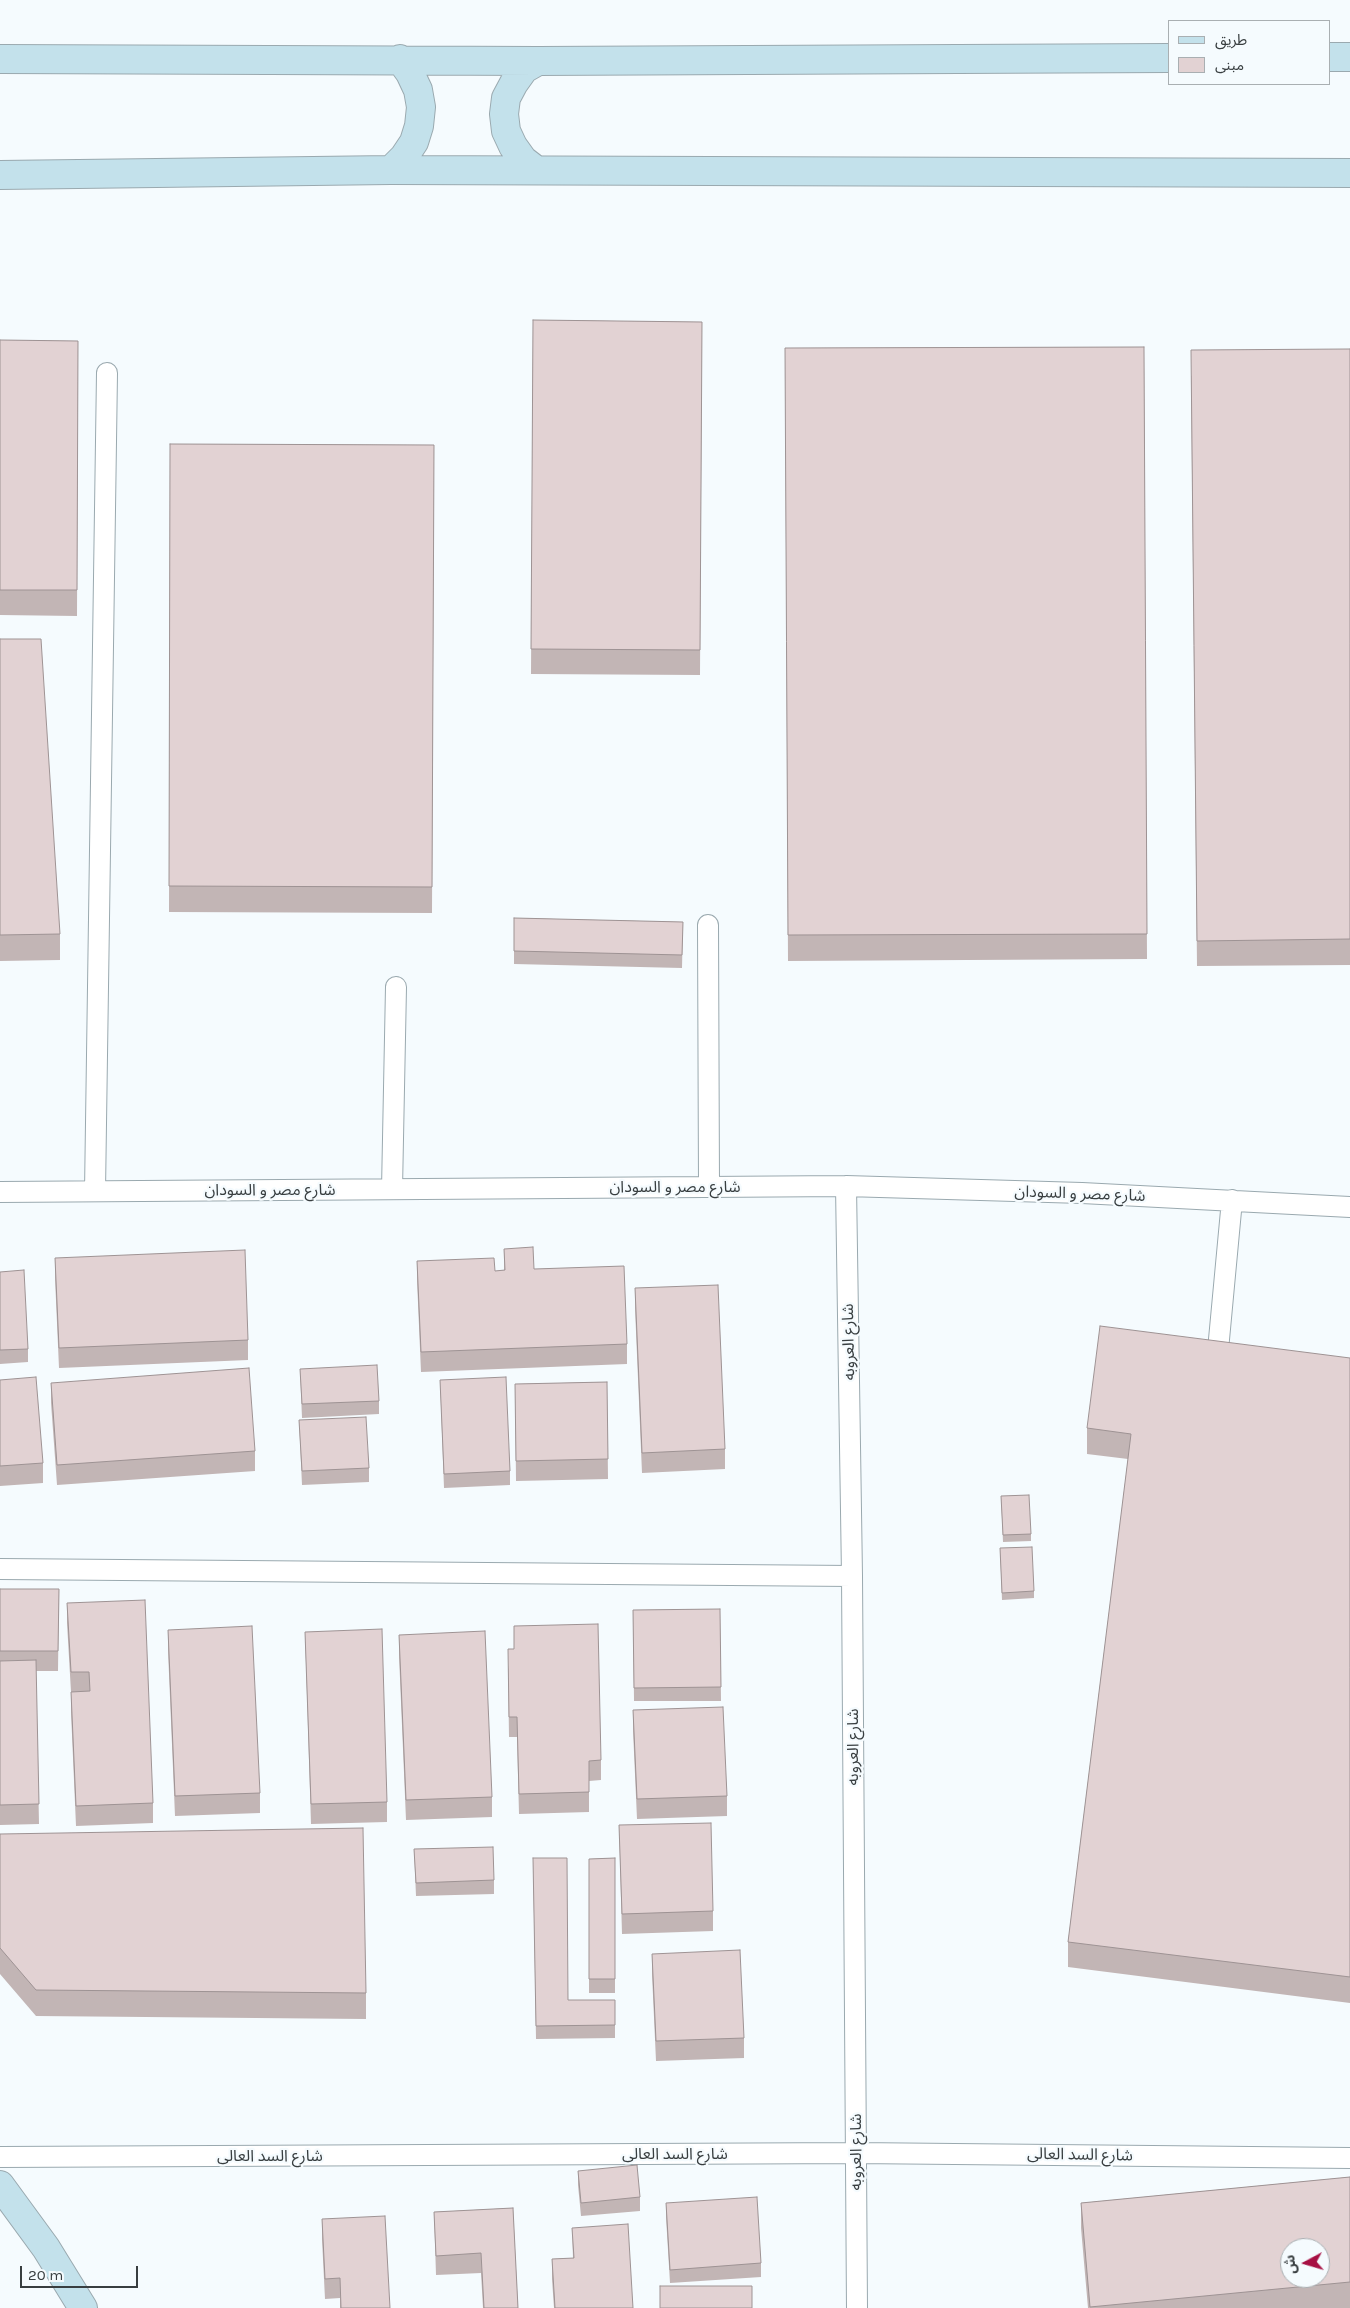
<!DOCTYPE html>
<html>
<head>
<meta charset="utf-8">
<style>
	body { margin:0 }
	#map { position:relative; width:1350px; height:2308px; overflow:hidden; background:#f5fbfe; font-family:Karla,"Noto Sans Arabic",sans-serif }
	canvas { display:block }
	.legend { position:absolute; left:1168px; top:20px; width:162px; height:65px; box-sizing:border-box; background:#f5fbfe; border:1px solid #a9afb2; margin:0; padding:6px 9px; list-style:none; font-size:15px; color:#383e40 }
	.legend li { display:flex; align-items:center; gap:10px; height:25px }
	.legend b { width:25px; border:1px solid #a9afb2 }
	.north { position:absolute; left:1280px; top:2238px; width:50px; height:50px; box-sizing:border-box; background:#f5fbfe; border:1px solid #a9afb2; border-radius:50%; rotate:264deg; font-size:14px; font-weight:700; line-height:20px; text-align:center; color:#383e40 }
	.north::after { content:''; display:block; margin:auto; width:18px; height:22px; background:#a71043; clip-path:polygon(50% 0,100% 100%,50% 72%,0 100%) }
	.scale { position:absolute; left:20px; top:2266px; width:118px; height:22px; box-sizing:border-box; border:2px solid #383e40; border-top:0; padding-left:6px; font-size:15px; line-height:18px; white-space:nowrap; color:#383e40; -webkit-text-stroke:4px #f5fbfe; paint-order:stroke }
</style>
</head>
<body>
<div id="map">
<canvas width="1350" height="2308"></canvas>
<ul class="legend">
<li><b style="height:6px;background:#c3e1eb"></b>طريق</li>
<li><b style="height:14px;background:#e2d2d3"></b>مبنى</li>
</ul>
<div class="north">ش</div>
<div class="scale">20 m</div>
</div>
<script>
const context = document.querySelector('canvas').getContext('2d');
context.lineJoin = 'round';
const shape = rows => new Path2D(rows.map(r => 'M' + r).join(''));
function trace(path, color, width, dash) { context.strokeStyle = color; context.lineWidth = width; context.lineCap = dash ? 'butt' : 'round'; context.setLineDash(dash || []); context.stroke(path); }
function paint(path, color) { context.fillStyle = color; context.fill(path, 'evenodd'); }
function write(font, color, halo, rows, align = 'center') {
  context.font = font + ' Karla,"Noto Sans Arabic",sans-serif'; context.lineWidth = 4.5; context.setLineDash([]); context.textBaseline = 'middle'; context.strokeStyle = halo; context.fillStyle = color; for (const [text, x, y, turn = 0] of rows) {
    context.save(); context.translate(x, y); context.rotate((+turn || 0) * Math.PI / 180); context.textAlign = isNaN(turn) ? turn : align; if (halo) context.strokeText(text, 0, 0); context.fillText(text, 0, 0); context.restore();
  }
}
const lane = shape([
	[708,925,709,1187],
	[846,1186,852,1576,857,2308],
	[392,1189,396,987],
	[95,1191,107,373],
	[0,1192,846,1186,1082,1193,1350,1207],
	[1218,1350,1232,1200],
	[0,1569,852,1576],
	[0,2157,856,2153,1350,2158]
]);
const secondary = shape([
	[1329,57,1350,57],
	[0,59,538,61,1169,58],
	[391,170,404,157,414,142,419,126,421,107,418,90,410,73,400,59],
	[536,170,523,160,513,146,506,131,504,114,506,98,514,83,524,69,538,61],
	[0,175,391,170,1350,173],
	[0,2185,46,2248,83,2308]
]);
const wall = shape([
	[533,320,702,322,700,675,531,674],
	[0,340,78,341,77,616,0,615],
	[1144,347,1147,959,788,961,785,348],
	[1350,349,1350,965,1197,966,1191,376],
	[170,444,434,445,432,913,169,912],
	[0,639,60,934,60,960,0,961],
	[514,918,683,922,682,968,514,964],
	[504,1249,534,1269,627,1344,627,1364,421,1372,417,1280,417,1261,495,1271,504,1270],
	[55,1258,248,1340,248,1360,59,1368,55,1278],
	[0,1272,28,1349,28,1362,0,1364],
	[635,1288,725,1449,725,1469,642,1473,635,1308],
	[1350,1358,1350,2003,1068,1967,1068,1942,1128,1459,1087,1454,1087,1428],
	[300,1369,379,1401,379,1414,302,1418],
	[0,1380,43,1463,43,1483,0,1486],
	[440,1380,510,1471,510,1485,444,1488],
	[607,1382,608,1479,516,1481,515,1384],
	[51,1383,255,1451,255,1471,57,1485,51,1403],
	[299,1420,369,1468,369,1482,302,1485],
	[1001,1496,1031,1534,1031,1541,1003,1542],
	[1000,1548,1034,1591,1034,1598,1002,1600],
	[0,1589,59,1589,58,1671,36,1671,39,1824,0,1825],
	[67,1603,153,1803,153,1823,76,1826,71,1712,71,1692,67,1623],
	[720,1609,721,1701,634,1701,633,1610],
	[514,1626,601,1760,601,1780,589,1781,589,1812,519,1814,517,1737,509,1737,508,1669,514,1649],
	[168,1630,260,1793,260,1813,175,1816,168,1650],
	[305,1632,387,1802,387,1822,311,1824],
	[399,1635,492,1797,492,1817,406,1820,399,1655],
	[633,1710,727,1796,727,1816,637,1819,633,1730],
	[619,1825,713,1911,713,1931,622,1934],
	[0,1834,366,1993,366,2019,36,2016,0,1974],
	[414,1849,494,1880,494,1894,416,1896],
	[533,1858,568,2000,615,2000,615,2038,536,2039],
	[615,1858,615,1993,589,1993,589,1859],
	[652,1954,744,2038,744,2058,656,2061,652,1974],
	[578,2171,640,2197,640,2211,581,2216,578,2185],
	[1350,2177,1350,2308,1088,2308,1081,2228,1081,2203],
	[666,2203,761,2263,761,2277,670,2283,666,2217],
	[513,2208,518,2308,483,2308,481,2273,436,2275,434,2212],
	[322,2219,390,2308,340,2308,340,2298,325,2299,322,2239],
	[572,2228,633,2308,554,2308,552,2279,552,2259,573,2258]
]);
const building = shape([
	[533,320,702,322,700,650,531,649,533,320],
	[0,340,78,341,77,590,0,590,0,340],
	[1144,347,1147,934,788,935,785,348,1144,347],
	[1350,349,1350,939,1197,941,1191,350,1350,349],
	[170,444,434,445,432,887,169,886,170,444],
	[0,639,41,639,60,934,0,935,0,639],
	[514,918,683,922,682,955,514,951,514,918],
	[533,1247,534,1269,624,1266,627,1344,421,1352,417,1261,494,1258,495,1271,505,1270,504,1249,533,1247],
	[245,1250,248,1340,59,1348,55,1258,245,1250],
	[24,1270,28,1349,0,1350,0,1272,24,1270],
	[718,1285,725,1449,642,1453,635,1288,718,1285],
	[1100,1326,1350,1358,1350,1977,1068,1942,1131,1434,1087,1428,1100,1326],
	[377,1365,379,1401,302,1404,300,1369,377,1365],
	[249,1368,255,1451,57,1465,51,1383,249,1368],
	[36,1377,43,1463,0,1466,0,1380,36,1377],
	[506,1377,510,1471,444,1474,440,1380,506,1377],
	[607,1382,608,1459,516,1461,515,1384,607,1382],
	[366,1417,369,1468,302,1471,299,1420,366,1417],
	[1029,1495,1031,1534,1003,1535,1001,1496,1029,1495],
	[1032,1547,1034,1591,1002,1593,1000,1548,1032,1547],
	[0,1589,59,1589,58,1651,0,1651,0,1589],
	[145,1600,153,1803,76,1806,71,1692,90,1691,89,1672,71,1672,67,1603,145,1600],
	[720,1609,721,1687,634,1688,633,1610,720,1609],
	[598,1624,601,1760,589,1761,589,1792,519,1794,517,1717,509,1717,508,1649,514,1649,514,1626,598,1624],
	[252,1626,260,1793,175,1796,168,1630,252,1626],
	[382,1629,387,1802,311,1804,305,1632,382,1629],
	[485,1631,492,1797,406,1800,399,1635,485,1631],
	[36,1660,39,1804,0,1805,0,1661,36,1660],
	[723,1707,727,1796,637,1799,633,1710,723,1707],
	[711,1823,713,1911,622,1914,619,1825,711,1823],
	[363,1828,366,1993,36,1990,0,1948,0,1834,363,1828],
	[493,1847,494,1880,416,1883,414,1849,493,1847],
	[533,1858,567,1858,568,2000,615,2000,615,2025,536,2026,533,1858],
	[615,1858,615,1979,589,1979,589,1859,615,1858],
	[740,1950,744,2038,656,2041,652,1954,740,1950],
	[637,2165,640,2197,581,2203,578,2171,637,2165],
	[1350,2177,1350,2282,1090,2307,1081,2203,1350,2177],
	[1290,2248,1320,2248,1320,2278,1290,2278,1290,2248],
	[757,2197,761,2263,670,2270,666,2203,757,2197],
	[513,2208,518,2308,484,2308,481,2253,436,2256,434,2212,513,2208],
	[385,2216,390,2308,341,2308,340,2278,325,2279,322,2219,385,2216],
	[628,2224,633,2308,555,2308,552,2259,574,2258,572,2228,628,2224],
	[660,2286,752,2286,752,2308,660,2308,660,2286]
]);
const streetNames = [
	["شارع مصر و السودان",675,1187],
	["شارع مصر و السودان",270,1190],
	["شارع مصر و السودان",1080,1194,2],
	["شارع العروبه",849,1342,-91],
	["شارع العروبه",853,1747,-90],
	["شارع العروبه",856,2152,-90],
	["شارع السد العالى",675,2154],
	["شارع السد العالى",1080,2155,1],
	["شارع السد العالى",270,2156]
];
trace(lane, '#9aa9af', 22);
trace(secondary, '#9aa9af', 30);
trace(lane, '#fff', 20);
trace(secondary, '#c3e1eb', 28);
paint(wall, '#c2b5b5');
paint(building, '#e2d2d3');
trace(building, '#9e9394', 1);
write('16px', '#383e40', '#f5fbfe', streetNames);
</script>
</body>
</html>
